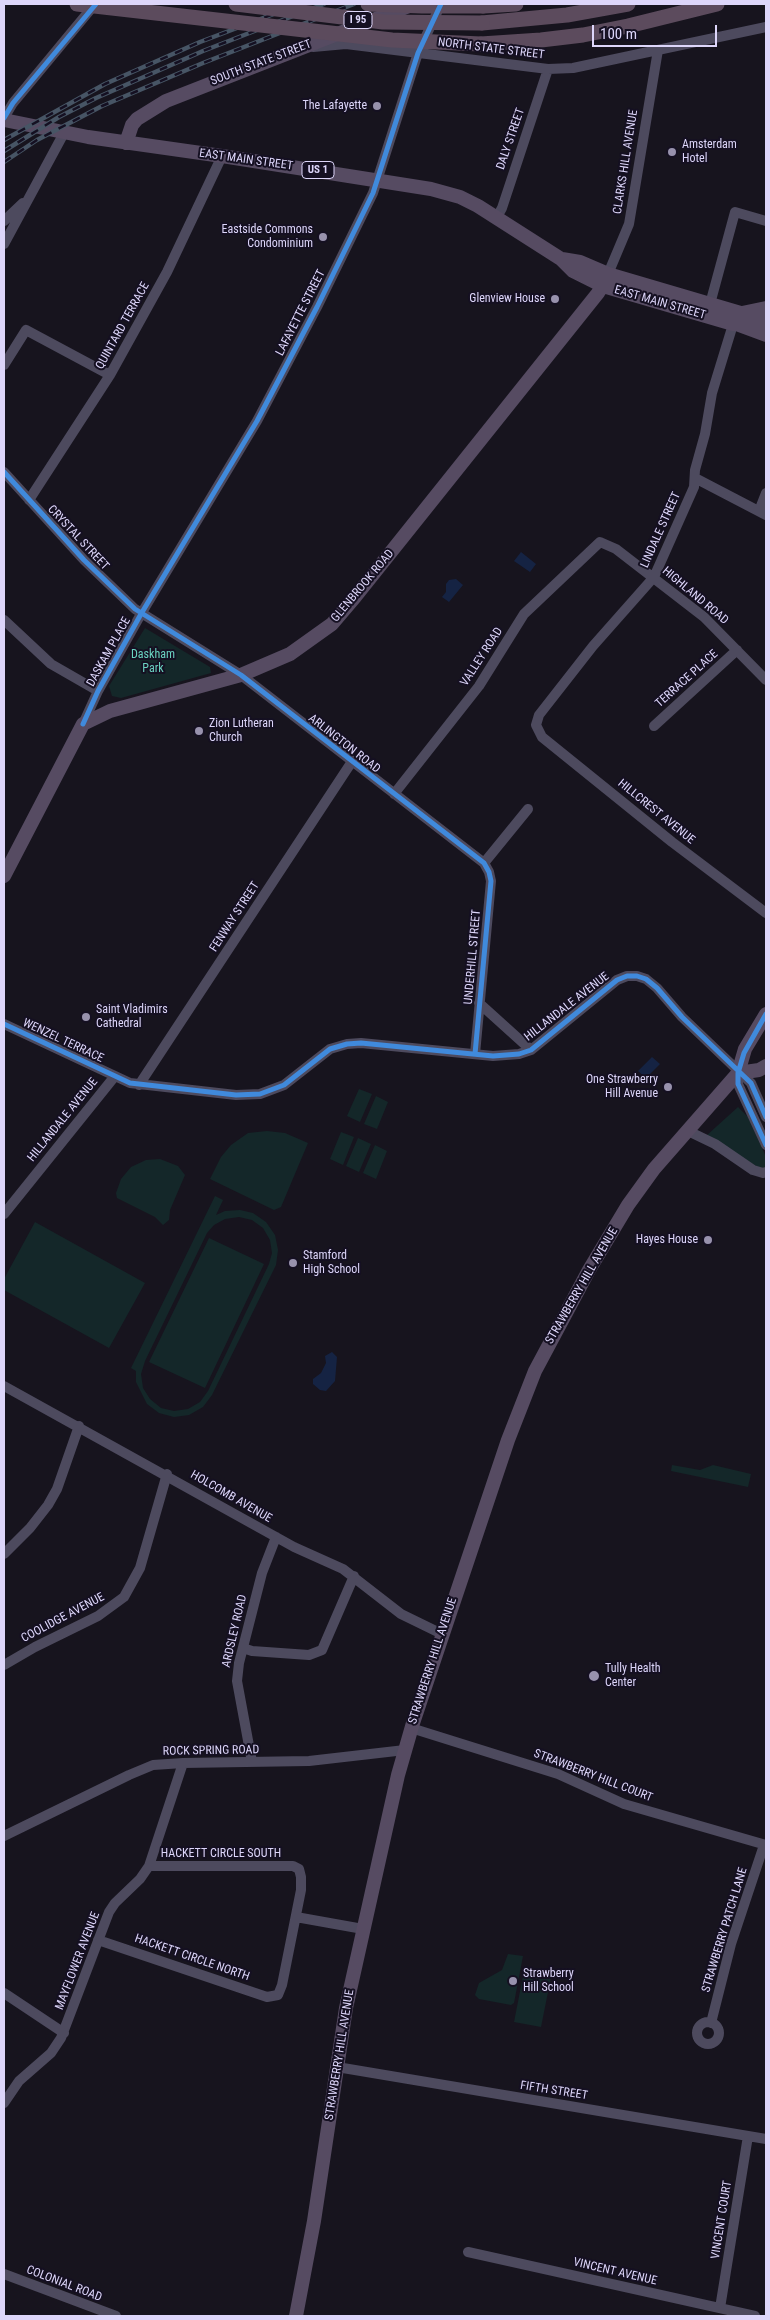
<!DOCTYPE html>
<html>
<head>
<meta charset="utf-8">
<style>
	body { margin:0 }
	#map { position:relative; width:770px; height:2320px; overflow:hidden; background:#17141e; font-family:"Roboto Condensed",sans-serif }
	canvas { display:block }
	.frame { position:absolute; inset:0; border:5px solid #ddd6fa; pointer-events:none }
	.scale { position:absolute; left:592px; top:25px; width:125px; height:22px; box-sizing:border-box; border:2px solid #ddd6fa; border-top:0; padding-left:6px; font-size:15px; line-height:18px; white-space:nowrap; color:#ddd6fa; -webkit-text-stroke:4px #151022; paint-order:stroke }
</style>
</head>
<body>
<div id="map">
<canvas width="770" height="2320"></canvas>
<div class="frame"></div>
<div class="scale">100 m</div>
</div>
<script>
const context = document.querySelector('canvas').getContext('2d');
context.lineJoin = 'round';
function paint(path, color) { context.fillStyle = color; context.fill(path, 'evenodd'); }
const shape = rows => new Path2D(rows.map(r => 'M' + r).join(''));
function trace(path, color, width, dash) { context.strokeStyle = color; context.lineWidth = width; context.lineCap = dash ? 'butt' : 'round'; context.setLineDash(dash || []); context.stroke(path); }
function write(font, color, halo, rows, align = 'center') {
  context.font = font + ' "Roboto Condensed",sans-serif'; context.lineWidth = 4; context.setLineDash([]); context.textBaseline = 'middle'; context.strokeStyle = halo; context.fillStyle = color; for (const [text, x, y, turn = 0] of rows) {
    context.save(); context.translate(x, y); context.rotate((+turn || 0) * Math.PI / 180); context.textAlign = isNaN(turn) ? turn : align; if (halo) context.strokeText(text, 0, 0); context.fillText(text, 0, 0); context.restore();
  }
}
const green = shape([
	[145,628,210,667,211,673,121,698,112,696,109,686],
	[359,1089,372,1094,360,1122,347,1116],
	[376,1096,388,1102,377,1129,364,1124],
	[738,1107,748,1117,766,1157,766,1167,761,1169,706,1136],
	[267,1131,285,1133,308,1143,281,1207,274,1210,210,1179,221,1157,231,1145,248,1133],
	[341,1132,354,1137,343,1165,330,1159],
	[358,1138,371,1144,359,1172,346,1166],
	[375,1145,387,1151,376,1179,363,1173],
	[160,1159,178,1166,185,1175,170,1210,169,1220,163,1225,155,1217,117,1198,116,1193,121,1179,131,1167,146,1160],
	[215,1196,223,1200,216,1215,225,1211,240,1210,253,1213,266,1222,275,1235,278,1250,276,1265,212,1395,203,1407,189,1415,174,1417,159,1413,147,1404,136,1382,136,1371,131,1368],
	[239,1217,252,1220,263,1228,270,1240,272,1253,269,1264,208,1391,200,1402,188,1409,174,1411,161,1408,150,1399,143,1388,141,1374,145,1361,207,1233,214,1225,225,1219],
	[35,1222,145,1283,109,1348,4,1290,4,1279],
	[209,1238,264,1264,205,1388,149,1362],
	[672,1465,700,1470,713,1465,751,1474,748,1487,671,1471],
	[508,1954,523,1956,514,2003,511,2005,479,1999,475,1995,479,1983,502,1970],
	[525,1966,552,1972,541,2027,514,2022]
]);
const water = shape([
	[521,552,536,564,530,572,514,561],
	[456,579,463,585,449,602,442,597,446,592,446,584,449,580],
	[652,1057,660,1064,646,1078,638,1071],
	[332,1352,337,1357,335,1381,326,1391,320,1390,313,1384,313,1379,321,1373,326,1363,325,1356]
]);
const minor = shape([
	[313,47,346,44,548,69,573,68,766,27],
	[4,118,13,103,95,4],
	[497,217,502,208,548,69],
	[4,221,23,203],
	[4,244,64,133],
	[608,274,629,224,658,50],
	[710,304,735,212,766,221],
	[735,318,712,393,705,434,695,470,694,487,654,577,593,646,539,715,536,725,542,737,672,842,766,913],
	[4,365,26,330,110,375],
	[4,472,84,560,135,609,241,675,484,863,489,872,491,881,475,1054],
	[695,478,766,515],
	[29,500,110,375,167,272,222,156],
	[759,511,766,493],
	[4,620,51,664,98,691],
	[83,724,98,691,141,614,257,421,317,307,373,193,418,53,441,4],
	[654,726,737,650],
	[394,794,479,686,524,614,600,542,616,549,704,617,766,680],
	[484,863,528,809],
	[479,1003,531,1050],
	[4,1024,130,1083,236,1095,260,1094,284,1085,330,1049,347,1044,361,1043,493,1056,519,1054,531,1050,617,980,627,976,637,976,646,979,657,988,682,1017,751,1083,766,1117],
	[738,1073,738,1084,766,1145],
	[139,1085,351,763],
	[688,1131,715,1144,753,1170,763,1173,766,1172],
	[4,1214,115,1076],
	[4,1386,294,1547,343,1569,401,1614,442,1634],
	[4,1554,30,1528,48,1505,57,1489,79,1426],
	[243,1648,252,1651,309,1655,322,1650,354,1576],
	[4,1665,35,1647,98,1616,124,1597,140,1568,167,1474],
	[411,1728,558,1774,624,1804,766,1845],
	[252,1762,237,1681,239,1663,262,1573,276,1537],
	[4,1836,129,1775,153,1765,183,1763,309,1761,405,1750],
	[296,1917,363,1929],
	[98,1940,267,1997,278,1995,282,1985,301,1890,301,1877,299,1869,293,1866,149,1866],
	[4,1993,64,2033],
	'697 2033a11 11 0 1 1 22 0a11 11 0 1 1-22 0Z',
	[711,2023,731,1944,764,1845],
	[337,2067,766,2139],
	[4,2103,19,2081,51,2053,61,2038,109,1912,115,1903,140,1879,149,1866,183,1763],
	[468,2252,755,2316],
	[4,2274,116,2316],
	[720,2308,748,2136]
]);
const major = shape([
	[4,120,88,137,222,156,431,189,460,197,478,206,561,259,573,271,603,286,733,324,766,321],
	[126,143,132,125,137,119,166,101,409,6],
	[562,259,580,262,608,274,761,319],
	[742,313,766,308],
	[739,325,766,335],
	[4,876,83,724,110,711,241,675,290,654,332,624,355,597,598,293,608,274],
	[738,1073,759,1070,766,1066],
	[296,2316,314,2221,346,2008,398,1775,413,1723,508,1440,535,1371,589,1270,628,1205,654,1169,738,1073,745,1049,766,1014]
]);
const highway = shape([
	[483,6,516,4],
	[482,23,567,15,628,4],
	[481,44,541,40,583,35,628,26,717,4]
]);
const rail = shape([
	[4,140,105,84,200,42,300,4],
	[4,151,59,117,96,98,203,51,324,4],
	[4,162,37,140,102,106,203,63,354,4]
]);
const highwayBridge = shape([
	[77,4,392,40,481,44],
	[236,4,383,22,482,23],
	[368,4,422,6,483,6]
]);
const cycleway = shape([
	[4,118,13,103,96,4],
	[4,472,84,560,135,609,241,675,484,863,489,872,491,881,475,1054],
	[83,724,98,691,141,614,257,421,317,307,373,193,418,53,441,4],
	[766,1014,744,1053,738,1073,738,1084,766,1145],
	[4,1024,130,1083,236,1095,260,1094,284,1085,330,1049,347,1044,361,1043,493,1056,519,1054,531,1050,617,980,627,976,637,976,646,979,657,988,682,1017,751,1083,766,1117]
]);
const markers = [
	[377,106,5,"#9892ad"],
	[672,152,5,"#9892ad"],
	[323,237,5,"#9892ad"],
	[555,299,5,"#9892ad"],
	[199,731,5,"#9892ad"],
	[86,1017,5,"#9892ad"],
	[668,1087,5,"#9892ad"],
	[708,1240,5,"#9892ad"],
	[293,1263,5,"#9892ad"],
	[594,1676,6,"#9892ad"],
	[513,1981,5,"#9892ad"]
];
const shields = [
	[358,20,28],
	[318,170,32]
];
const shieldNames = [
	["I 95",358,20],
	["US 1",318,170]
];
const streetNames = [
	["NORTH STATE STREET",491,49,7],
	["SOUTH STATE STREET",261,63,-21],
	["DALY STREET",511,139,-71],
	["EAST MAIN STREET",246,160,8],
	["CLARKS HILL AVENUE",626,162,-81],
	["EAST MAIN STREET",660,303,16],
	["LAFAYETTE STREET",301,313,-63],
	["QUINTARD TERRACE",123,326,-61],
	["LINDALE STREET",661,530,-66],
	["CRYSTAL STREET",78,538,47],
	["GLENBROOK ROAD",363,586,-50],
	["HIGHLAND ROAD",695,596,40],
	["DASKAM PLACE",109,652,-61],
	["VALLEY ROAD",482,657,-57],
	["TERRACE PLACE",687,679,-42],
	["ARLINGTON ROAD",344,744,38],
	["HILLCREST AVENUE",656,812,39],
	["FENWAY STREET",235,917,-57],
	["UNDERHILL STREET",473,957,-85],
	["HILLANDALE AVENUE",567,1007,-38],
	["WENZEL TERRACE",63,1041,25],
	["HILLANDALE AVENUE",63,1120,-51],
	["STRAWBERRY HILL AVENUE",582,1286,-60],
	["HOLCOMB AVENUE",231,1497,30],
	["COOLIDGE AVENUE",63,1618,-28],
	["ARDSLEY ROAD",235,1631,-77],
	["STRAWBERRY HILL AVENUE",433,1661,-72],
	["ROCK SPRING ROAD",211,1751,-1],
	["STRAWBERRY HILL COURT",593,1776,21],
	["HACKETT CIRCLE SOUTH",221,1854],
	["STRAWBERRY PATCH LANE",725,1930,-73],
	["HACKETT CIRCLE NORTH",192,1958,19],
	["MAYFLOWER AVENUE",78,1961,-69],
	["STRAWBERRY HILL AVENUE",340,2055,-81],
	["FIFTH STREET",554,2091,9],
	["VINCENT COURT",722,2220,-81],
	["VINCENT AVENUE",615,2272,13],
	["COLONIAL ROAD",64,2284,21]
];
const poiNames = [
	["The Lafayette",367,106,"right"],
	["Amsterdam",682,145],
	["Hotel",682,159],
	["Eastside Commons",313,230,"right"],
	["Condominium",313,244,"right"],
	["Glenview House",545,299,"right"],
	["Zion Lutheran",209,724],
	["Church",209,738],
	["Saint Vladimirs",96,1010],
	["Cathedral",96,1024],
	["One Strawberry",658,1080,"right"],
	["Hill Avenue",658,1094,"right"],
	["Hayes House",698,1240,"right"],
	["Stamford",303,1256],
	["High School",303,1270],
	["Tully Health",605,1669],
	["Center",605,1683],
	["Strawberry",523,1974],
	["Hill School",523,1988]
];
const parkNames = [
	["Daskham",153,655],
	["Park",153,669]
];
paint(green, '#142729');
paint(water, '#152343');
trace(minor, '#4d4a5e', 10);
trace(major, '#564b62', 14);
trace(highway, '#5c4b5d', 15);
trace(rail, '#475565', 4.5);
trace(rail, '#151022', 2.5, [8]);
trace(highwayBridge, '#5c4b5d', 15);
trace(cycleway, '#408adc', 5);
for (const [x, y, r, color] of markers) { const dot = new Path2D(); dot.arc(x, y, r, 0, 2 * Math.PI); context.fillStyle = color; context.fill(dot); trace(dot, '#151022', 2); }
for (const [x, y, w] of shields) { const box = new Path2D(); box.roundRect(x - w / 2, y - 8.5, w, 17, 4); context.fillStyle = '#151022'; context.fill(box); trace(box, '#ddd6fa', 1); }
write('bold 11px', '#ddd6fa', null, shieldNames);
write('12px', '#ddd6fa', '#151022', streetNames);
write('12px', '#ddd6fa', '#151022', poiNames, 'left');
write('12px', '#6ad2c1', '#151022', parkNames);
</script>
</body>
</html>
